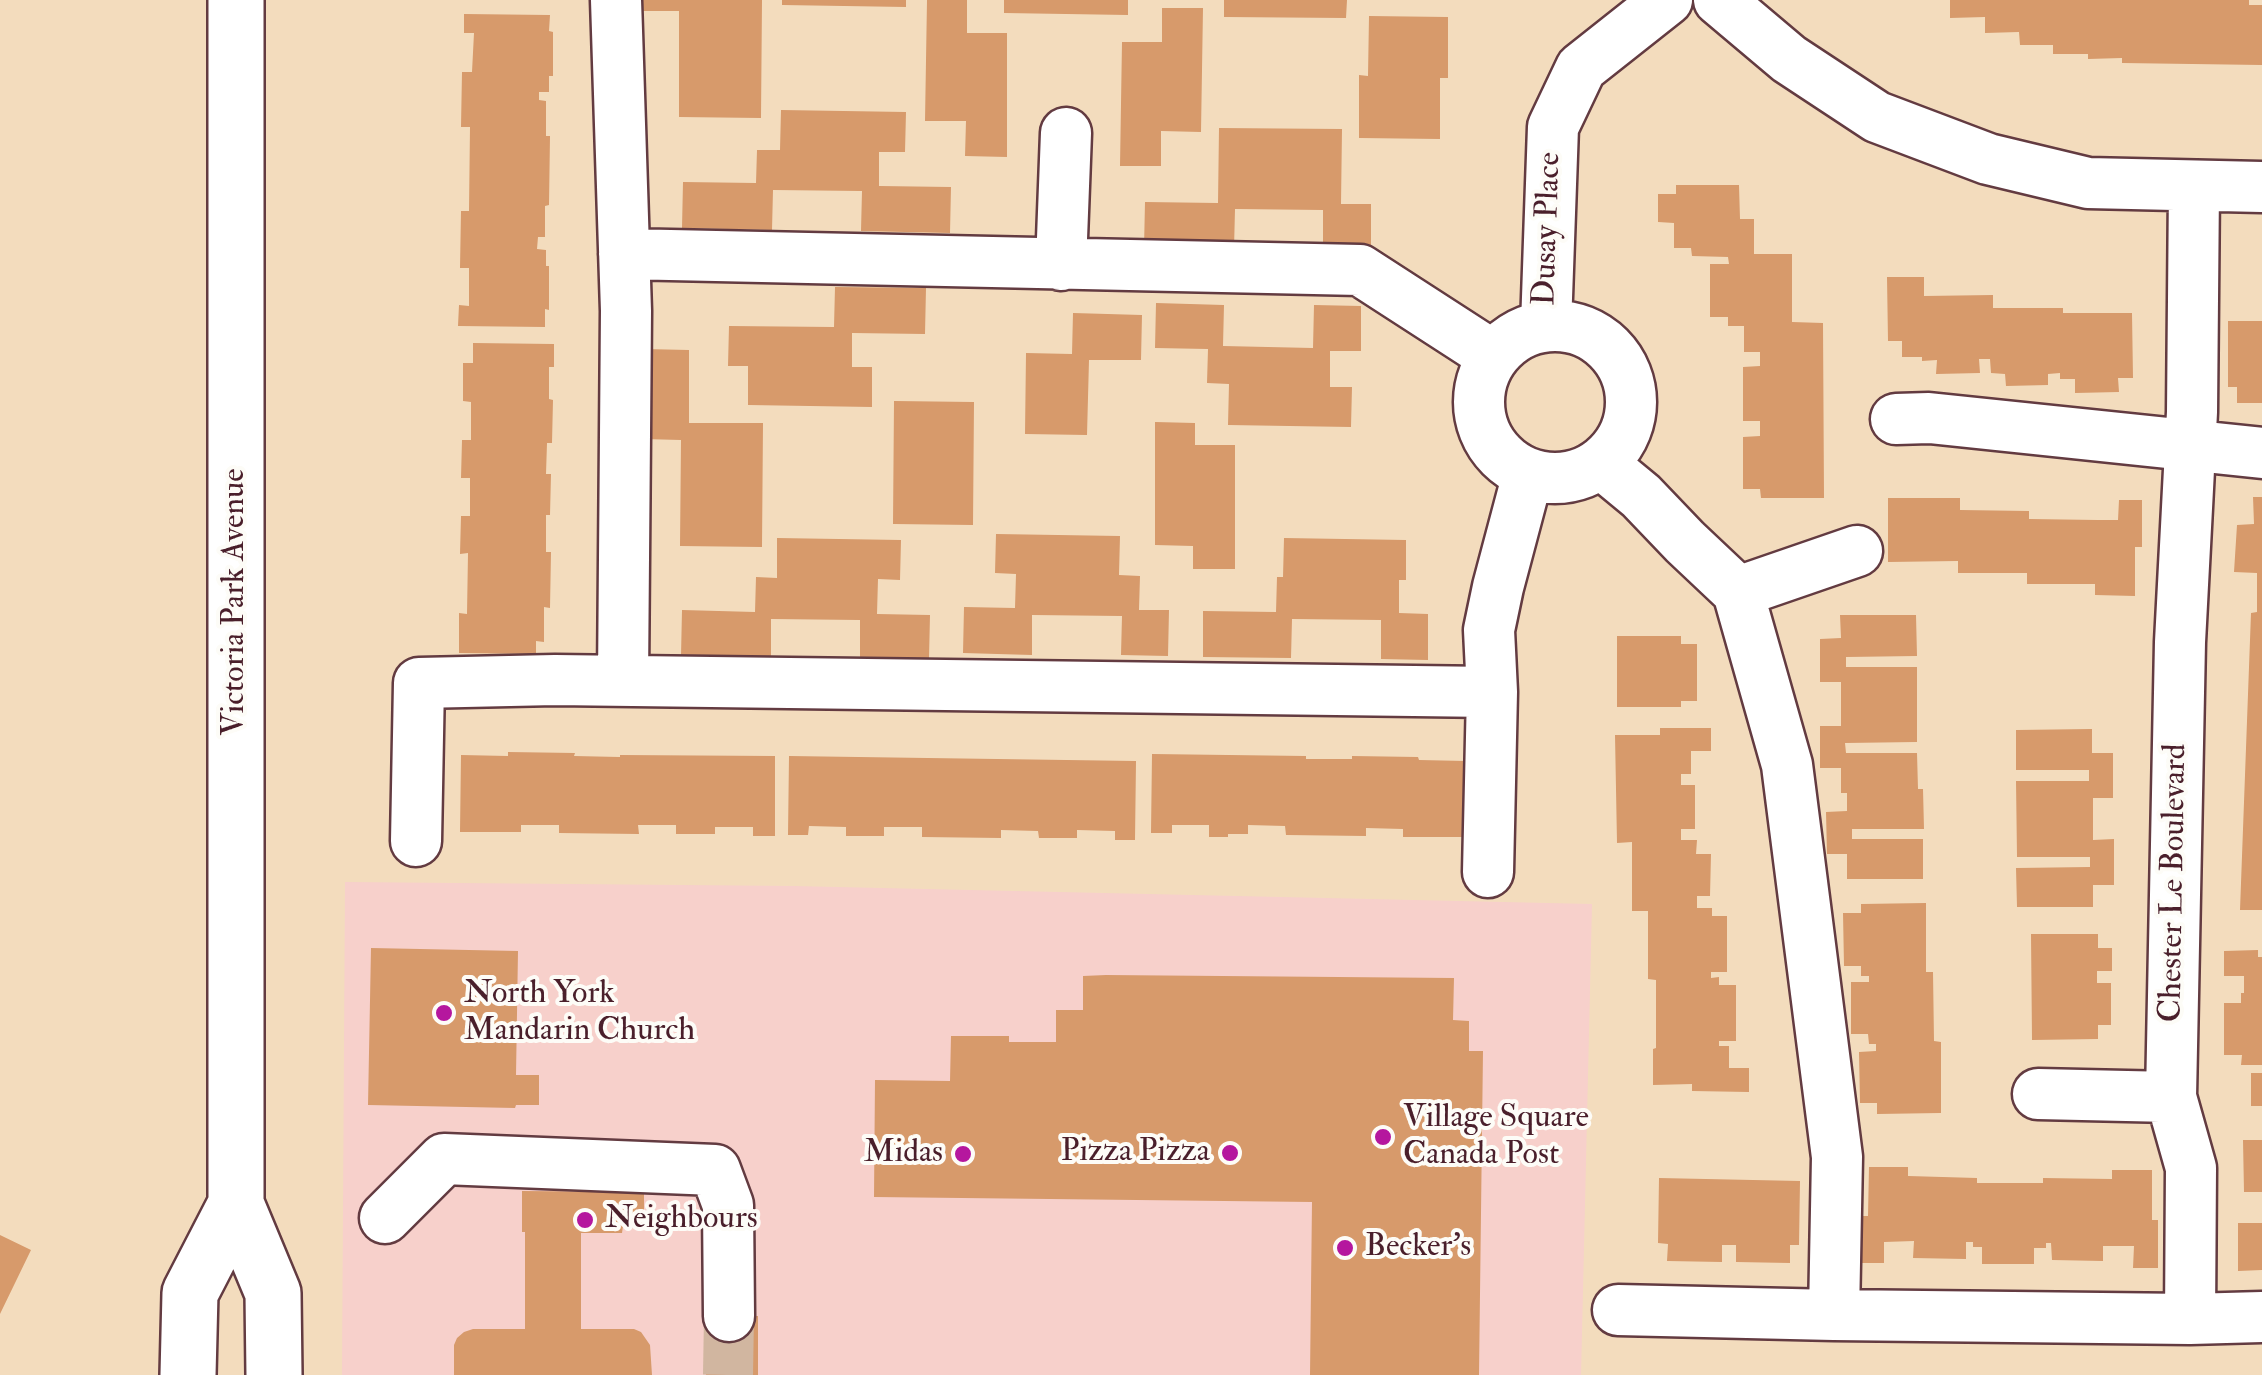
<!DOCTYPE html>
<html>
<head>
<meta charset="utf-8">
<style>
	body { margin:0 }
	canvas { display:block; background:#f3dcbd }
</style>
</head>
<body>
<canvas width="2262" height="1375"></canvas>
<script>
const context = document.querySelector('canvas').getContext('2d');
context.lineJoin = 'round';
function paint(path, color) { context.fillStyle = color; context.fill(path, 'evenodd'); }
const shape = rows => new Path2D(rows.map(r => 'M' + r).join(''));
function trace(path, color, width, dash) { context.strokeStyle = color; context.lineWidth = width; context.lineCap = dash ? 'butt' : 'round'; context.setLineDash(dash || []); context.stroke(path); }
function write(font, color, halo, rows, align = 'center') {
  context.font = font + ' "IM FELL Double Pica",serif'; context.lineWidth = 8; context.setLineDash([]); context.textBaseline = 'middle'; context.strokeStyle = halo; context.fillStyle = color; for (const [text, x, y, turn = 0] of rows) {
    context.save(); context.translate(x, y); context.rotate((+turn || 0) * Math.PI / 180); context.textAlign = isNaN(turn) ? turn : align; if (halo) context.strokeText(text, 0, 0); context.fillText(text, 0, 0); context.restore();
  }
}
const built = shape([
	[345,882,793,886,1592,904,1581,1375,342,1375]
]);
const building = shape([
	[641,0,762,0,761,118,679,117,679,11,641,11],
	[782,0,906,0,906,7,782,5],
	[927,0,967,0,967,33,1007,33,1007,157,965,156,966,121,925,121],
	[1004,0,1128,0,1128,15,1004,13],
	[1224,0,1347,0,1346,18,1224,17],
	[1950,0,2249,0,2249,5,2262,5,2262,65,2122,63,2122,58,2088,59,2088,54,2053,54,2053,45,2020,45,2019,32,1985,33,1985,17,1950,18],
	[1162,8,1203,8,1201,132,1161,131,1161,166,1120,166,1122,42,1162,42],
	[464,14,550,15,549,31,553,32,553,76,549,76,549,92,539,92,539,100,546,101,546,136,550,136,549,205,545,206,545,237,538,237,537,249,546,250,546,266,549,266,549,310,545,309,545,327,458,326,459,305,469,306,469,268,460,268,461,211,469,211,470,127,461,127,462,72,472,72,474,33,464,33],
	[1369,16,1448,17,1448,78,1440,78,1440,139,1359,138,1359,75,1368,76],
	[781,110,906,112,905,152,879,152,879,186,951,187,950,233,861,231,862,191,773,190,772,230,682,228,683,182,756,183,757,150,780,150],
	[1219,128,1342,129,1341,204,1371,204,1371,251,1323,250,1323,210,1235,209,1234,249,1144,248,1145,202,1218,203],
	[1676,185,1739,185,1740,219,1754,219,1754,254,1792,254,1792,322,1823,323,1824,498,1761,498,1760,489,1743,489,1743,437,1760,436,1760,421,1743,421,1743,367,1760,366,1760,352,1744,352,1744,326,1728,326,1728,317,1710,317,1710,264,1729,264,1728,257,1692,256,1691,248,1674,248,1674,223,1658,222,1658,194,1676,194],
	[1887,277,1924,277,1924,296,1993,295,1993,308,2063,308,2063,313,2132,313,2133,378,2118,378,2119,392,2075,393,2075,379,2060,379,2060,373,2048,374,2048,385,2006,386,2005,374,1991,373,1990,359,1979,359,1980,373,1936,374,1937,360,1922,361,1922,357,1902,357,1902,341,1888,341],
	[835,287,926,288,925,334,852,333,852,367,872,367,872,407,748,405,748,366,728,366,729,326,834,327],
	[1156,303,1224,305,1223,346,1313,348,1314,305,1361,306,1361,351,1330,351,1330,387,1352,387,1351,427,1228,425,1229,384,1207,383,1208,349,1155,348],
	[1073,313,1142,315,1141,360,1089,360,1087,435,1025,434,1026,353,1072,354],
	[2228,321,2262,321,2262,403,2237,403,2237,387,2228,387],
	[473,343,554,344,554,367,549,367,549,399,553,400,552,443,547,443,546,474,551,474,550,515,546,515,546,552,551,552,550,608,544,607,544,642,536,641,536,654,459,653,459,613,467,614,468,553,460,554,461,516,470,516,470,478,461,478,462,440,471,440,471,402,463,401,463,363,473,363],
	[644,349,689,350,689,423,763,423,762,547,680,546,681,440,643,439],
	[894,401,974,402,973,525,893,524],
	[1155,422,1195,423,1195,445,1235,445,1235,569,1193,569,1193,546,1155,545],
	[2253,497,2262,497,2262,910,2240,910,2251,613,2257,612,2257,573,2234,572,2237,525,2254,524],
	[1888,498,1960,498,1960,510,2029,511,2029,519,2098,520,2118,520,2119,500,2142,500,2142,547,2135,547,2135,596,2095,595,2095,584,2027,584,2027,573,1958,573,1958,561,1888,562],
	[996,534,1120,536,1119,575,1140,576,1139,610,1169,610,1168,656,1121,655,1122,616,1032,615,1032,655,963,653,964,607,1015,608,1016,574,995,573],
	[777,538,901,540,900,580,878,579,877,614,930,615,929,659,860,659,860,620,771,619,771,658,681,656,682,610,755,612,756,577,777,578],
	[1284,538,1406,540,1406,580,1399,580,1399,613,1428,614,1428,660,1381,659,1381,620,1292,619,1291,658,1203,657,1203,611,1276,612,1277,577,1283,577],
	[1840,615,1916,615,1917,656,1846,657,1846,667,1917,667,1917,742,1845,743,1846,753,1917,753,1918,789,1923,789,1924,829,1852,829,1852,839,1923,839,1923,879,1847,879,1847,854,1827,854,1826,812,1847,811,1847,793,1841,793,1841,768,1820,768,1820,726,1841,726,1841,682,1820,682,1820,639,1841,638],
	[1617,636,1681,636,1681,644,1697,644,1697,701,1681,701,1681,707,1617,707],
	[1660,728,1711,728,1711,751,1691,751,1691,774,1681,774,1681,785,1695,785,1695,829,1681,829,1681,840,1697,840,1696,854,1711,854,1710,896,1697,896,1697,908,1712,908,1712,916,1727,916,1727,972,1711,972,1711,978,1719,977,1719,985,1736,985,1736,1041,1719,1041,1719,1046,1729,1046,1729,1068,1749,1068,1749,1092,1692,1091,1692,1084,1653,1085,1653,1049,1656,1048,1656,980,1648,979,1648,911,1632,911,1632,842,1617,843,1615,735,1660,735],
	[2092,729,2092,753,2113,753,2113,798,2093,798,2093,840,2114,839,2114,885,2093,885,2093,907,2017,907,2016,868,2090,867,2090,857,2017,857,2016,781,2089,781,2089,770,2016,770,2016,730],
	[508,752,575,753,574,756,620,757,620,755,775,756,775,836,753,836,753,827,715,827,715,834,676,834,676,825,638,825,639,834,559,833,559,825,521,825,521,832,460,832,461,755,508,756],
	[1152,754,1306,756,1306,759,1352,759,1352,756,1418,757,1419,760,1466,761,1465,837,1403,837,1403,829,1366,828,1366,836,1286,835,1285,826,1248,825,1248,834,1228,834,1228,837,1209,837,1209,825,1172,825,1172,833,1151,833],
	[789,756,1136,761,1135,840,1115,840,1115,831,1077,830,1077,838,1039,838,1038,831,1001,830,1001,838,922,837,922,827,884,827,884,836,846,836,846,827,809,826,808,835,788,835],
	[1926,903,1926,972,1933,972,1934,1041,1941,1042,1941,1113,1877,1114,1877,1103,1860,1103,1859,1052,1876,1051,1876,1044,1869,1044,1868,1034,1851,1034,1851,982,1869,982,1869,976,1861,976,1861,966,1844,966,1843,913,1861,913,1861,904],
	[2031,934,2098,934,2098,948,2112,948,2112,971,2097,971,2097,983,2111,983,2111,1025,2098,1025,2098,1039,2032,1040],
	[371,948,518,951,516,1075,539,1075,539,1105,516,1105,515,1108,368,1105],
	[2258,950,2258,957,2262,957,2262,1065,2241,1065,2242,1055,2224,1055,2224,1003,2241,1003,2241,993,2244,993,2244,976,2224,976,2224,951],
	[1106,975,1454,978,1453,1020,1469,1021,1469,1051,1483,1051,1479,1375,1310,1375,1312,1202,874,1197,875,1080,950,1081,951,1036,1009,1036,1009,1042,1056,1042,1056,1010,1083,1010,1083,976],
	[2251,1073,2262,1073,2262,1106,2251,1106],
	[2243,1140,2262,1140,2262,1192,2244,1192],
	[1869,1167,1908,1167,1908,1176,1977,1178,1977,1183,2043,1183,2043,1178,2112,1179,2112,1170,2152,1170,2152,1220,2158,1220,2158,1268,2133,1268,2134,1246,2103,1246,2103,1261,2052,1260,2051,1243,2046,1243,2046,1248,2034,1248,2034,1264,1982,1264,1982,1247,1973,1247,1973,1242,1966,1242,1966,1259,1913,1258,1914,1241,1884,1242,1884,1263,1860,1263,1861,1216,1868,1216],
	[1659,1178,1800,1181,1799,1245,1790,1245,1790,1263,1736,1262,1736,1245,1722,1245,1722,1262,1667,1261,1668,1244,1658,1243],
	[522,1191,644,1192,644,1226,623,1226,622,1233,581,1233,581,1329,634,1329,641,1332,650,1345,652,1375,454,1375,454,1345,457,1338,464,1332,473,1329,525,1329,525,1232,522,1232],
	[2238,1223,2262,1223,2262,1270,2238,1271],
	[0,1235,31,1250,0,1314],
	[705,1316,758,1316,758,1375,706,1375]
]);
const minorTunnel = shape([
	[728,1375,729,1316]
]);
const minor = shape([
	[616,0,626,311,623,681],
	[1719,0,1789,59,1877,117,1988,159,2088,183,2262,187],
	[624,254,1360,270,1493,356],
	[1061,265,1066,133],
	[1546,326,1553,127,1581,68,1667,0],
	'1479 402a76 76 0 1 1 152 0a76 76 0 1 1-152 0Z',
	[1896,419,1929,418,2262,453],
	[1601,463,1641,496,1685,542,1738,592,1857,551],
	[1738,592,1787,765,1837,1157,1834,1315],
	[416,841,419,683,555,680,1492,692,1489,630,1498,587,1528,474],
	[1488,872,1492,692],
	[2038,1094,2171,1097],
	[385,1218,444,1159,715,1170,728,1205,729,1316],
	[1618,1310,1834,1315,2190,1319,2191,1168,2171,1097,2180,642,2192,412,2194,186],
	[2190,1319,2262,1317]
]);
const major = shape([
	[236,0,236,1204,273,1293,274,1375],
	[188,1375,190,1293,236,1204]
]);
const markers = [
	[444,1013,10,"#b5179e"],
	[1383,1137,10,"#b5179e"],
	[1230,1153,10,"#b5179e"],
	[963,1154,10,"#b5179e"],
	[585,1220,10,"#b5179e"],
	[1345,1248,10,"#b5179e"]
];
const streetNames = [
	["Dusay Place",1549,229,-88],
	["Victoria Park Avenue",236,602,-90],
	["Chester Le Boulevard",2175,883,-89]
];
const poiNames = [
	["North York",464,995],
	["Mandarin Church",464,1032],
	["Village Square",1403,1119],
	["Canada Post",1403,1156],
	["Pizza Pizza",1210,1153,"right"],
	["Midas",943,1154,"right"],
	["Neighbours",605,1220],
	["Becker's",1365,1248]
];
paint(built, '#f7d0cb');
paint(building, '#d79a6b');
trace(minorTunnel, '#d1b6a0', 50, [50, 25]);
trace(minor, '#633b41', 55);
trace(major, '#633b41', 60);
trace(minor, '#fff', 50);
trace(major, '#fff', 55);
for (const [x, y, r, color] of markers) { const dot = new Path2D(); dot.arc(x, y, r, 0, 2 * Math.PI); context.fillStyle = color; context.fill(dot); trace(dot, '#fdfcf7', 4); }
write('32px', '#4a1f2b', '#fdfcf7', streetNames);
write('32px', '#4a1f2b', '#fdfcf7', poiNames, 'left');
</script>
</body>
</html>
